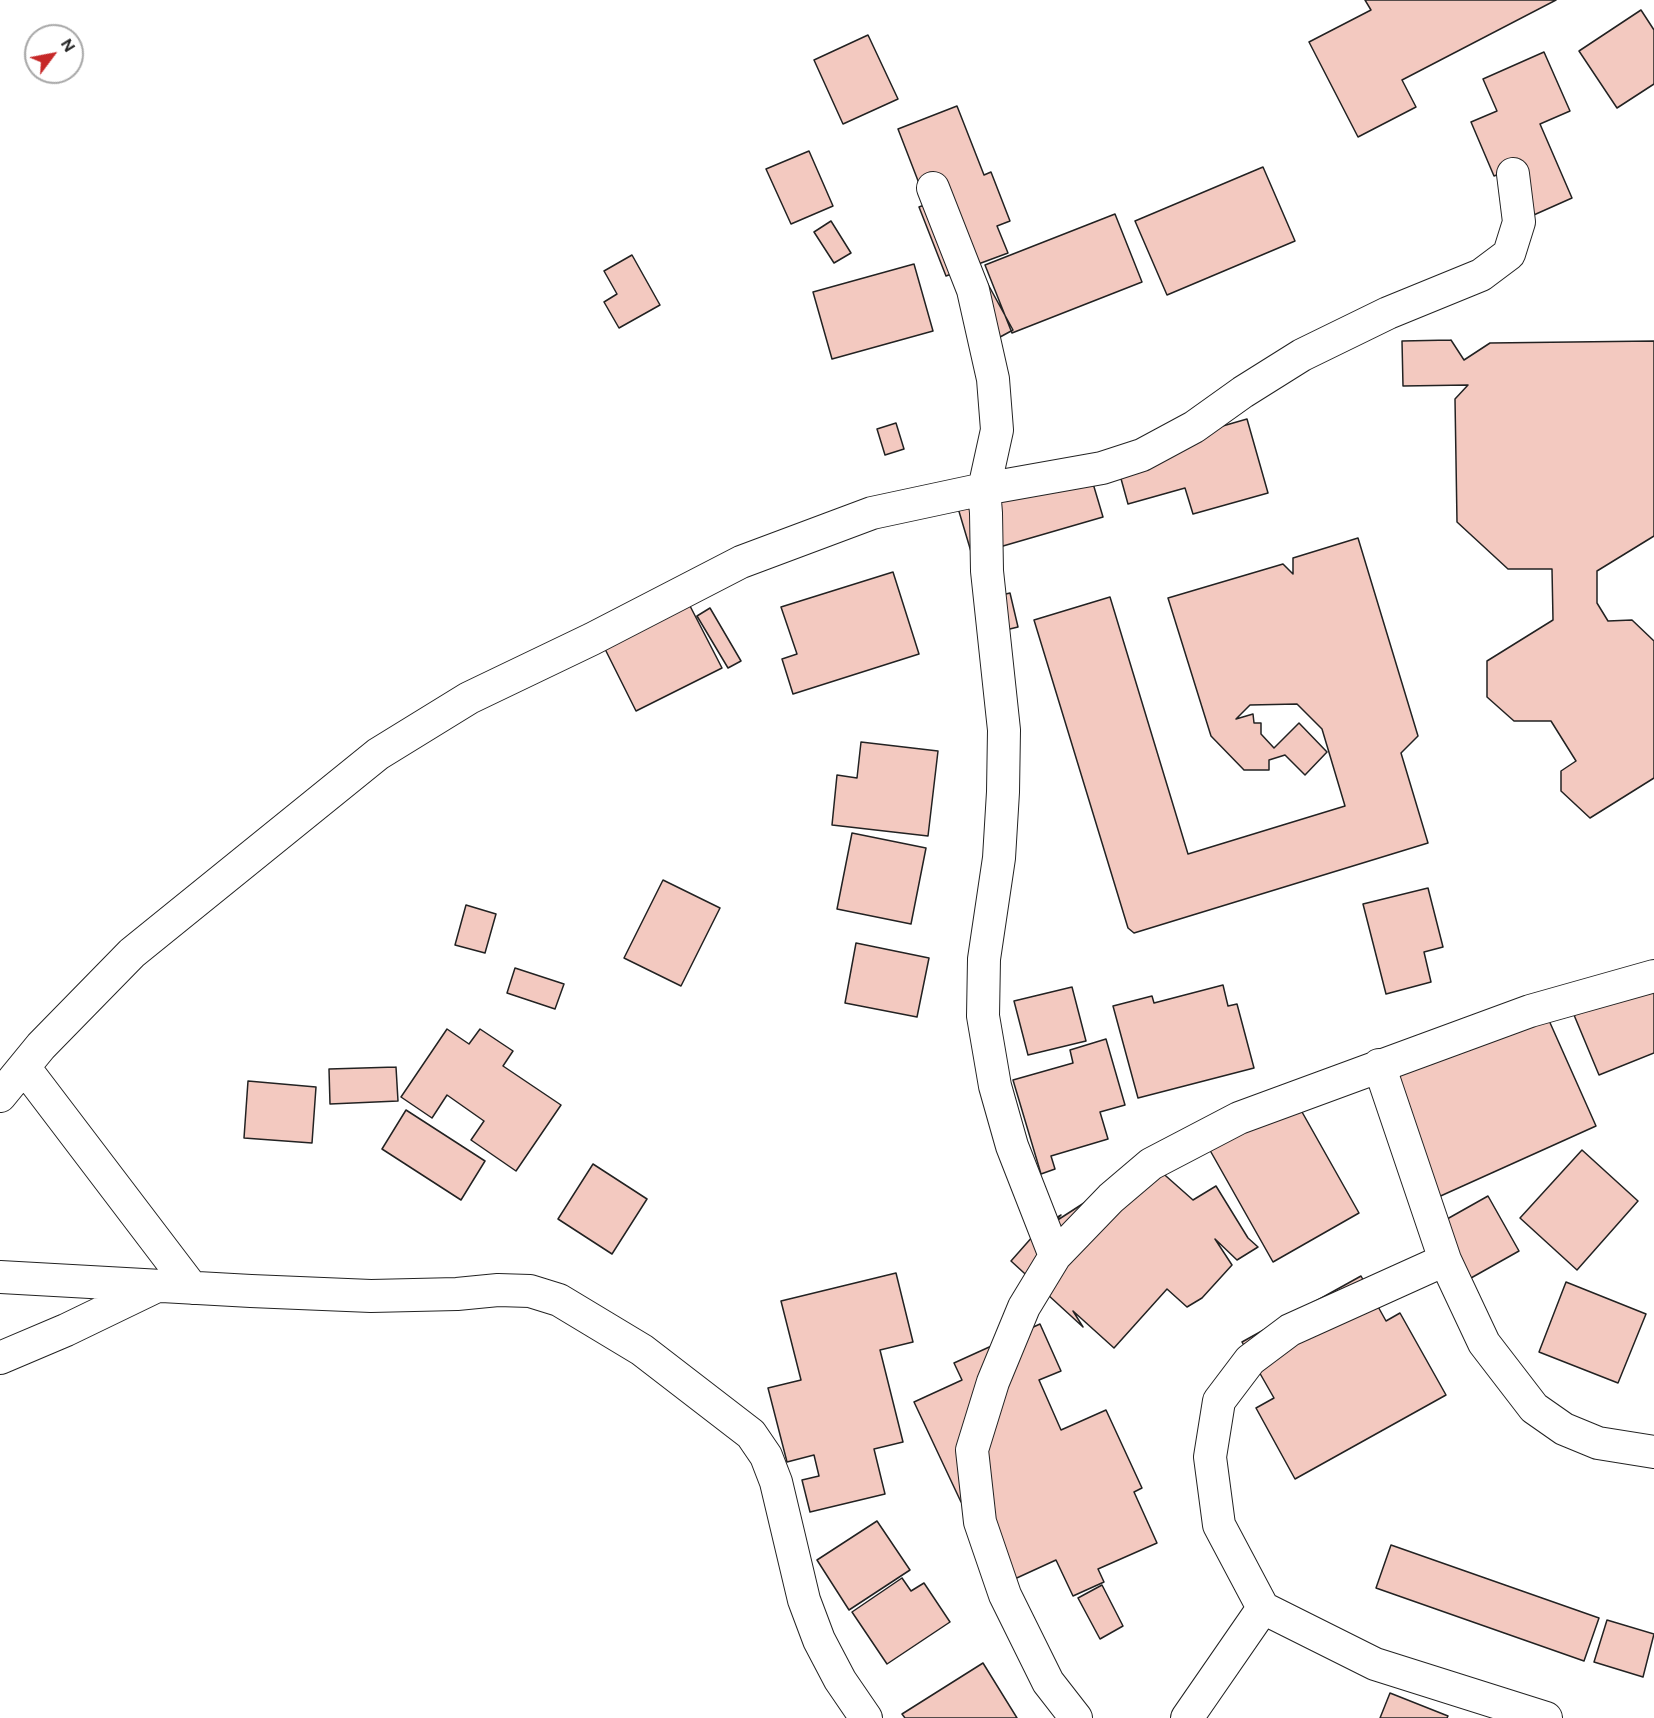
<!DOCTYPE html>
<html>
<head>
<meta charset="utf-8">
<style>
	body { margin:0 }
	#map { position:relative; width:1654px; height:1718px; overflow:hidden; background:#fff; font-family:"DM Sans",sans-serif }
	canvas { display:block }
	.north { position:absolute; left:24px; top:24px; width:60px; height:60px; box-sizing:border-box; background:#fff; border:2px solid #a7a7a7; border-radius:50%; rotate:58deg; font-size:16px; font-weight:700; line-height:24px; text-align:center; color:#222 }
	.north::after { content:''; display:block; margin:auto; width:21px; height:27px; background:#c62828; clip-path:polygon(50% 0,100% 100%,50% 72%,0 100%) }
</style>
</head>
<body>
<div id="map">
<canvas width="1654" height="1718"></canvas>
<div class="north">N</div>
</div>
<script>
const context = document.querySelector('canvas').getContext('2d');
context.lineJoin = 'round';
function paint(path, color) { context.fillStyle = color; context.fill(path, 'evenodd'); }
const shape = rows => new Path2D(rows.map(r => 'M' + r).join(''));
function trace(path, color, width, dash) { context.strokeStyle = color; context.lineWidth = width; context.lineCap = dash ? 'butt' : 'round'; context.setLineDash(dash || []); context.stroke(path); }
const building = shape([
	[1365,0,1556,0,1402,80,1416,107,1358,137,1309,42,1371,10,1365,0],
	[1641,10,1654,30,1654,84,1617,108,1579,51,1641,10],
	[868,35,898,99,843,124,814,60,868,35],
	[1544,52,1570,111,1540,124,1572,198,1527,218,1507,171,1494,176,1471,122,1497,111,1483,79,1544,52],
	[957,106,984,175,991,172,1010,221,997,226,1008,253,946,276,919,207,927,204,898,129,957,106],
	[809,151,833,206,791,224,766,169,809,151],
	[1263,167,1295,241,1167,295,1135,221,1263,167],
	[1115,214,1142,282,1012,333,985,265,1115,214],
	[831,221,851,253,834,263,814,232,831,221],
	[632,255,660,305,619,328,604,302,617,294,604,271,632,255],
	[914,264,933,331,832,359,813,292,914,264],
	[978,266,1013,330,989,343,978,266],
	[1451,340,1464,360,1490,343,1654,341,1654,536,1597,571,1597,603,1608,621,1632,620,1654,641,1654,778,1590,818,1561,791,1561,771,1576,761,1551,721,1514,721,1487,697,1487,661,1553,620,1552,569,1508,569,1457,522,1455,399,1468,385,1403,386,1402,341,1451,340],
	[1247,419,1268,493,1193,514,1185,488,1128,504,1115,457,1247,419],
	[896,423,904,449,885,455,877,429,896,423],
	[1086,460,1103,517,972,555,955,498,1086,460],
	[1358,538,1418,736,1401,753,1428,843,1134,933,1128,928,1034,620,1110,597,1188,854,1345,806,1322,729,1297,704,1250,705,1236,719,1253,714,1254,723,1261,723,1261,734,1274,748,1299,723,1327,752,1305,775,1285,755,1269,760,1269,770,1244,770,1211,736,1168,598,1283,564,1293,574,1293,558,1358,538],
	[893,572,919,654,793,694,782,659,797,654,781,607,893,572],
	[1010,593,1018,627,985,635,977,601,1010,593],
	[689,604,722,668,636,711,604,647,689,604],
	[710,608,741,661,728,668,697,616,710,608],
	[861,742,938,751,928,836,832,825,837,775,857,778,861,742],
	[852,833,926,848,911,924,837,909,852,833],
	[663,880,720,908,681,986,624,958,663,880],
	[1428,888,1443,947,1424,952,1431,982,1386,994,1363,904,1428,888],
	[466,905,496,914,485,953,455,945,466,905],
	[856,943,929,958,917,1017,845,1003,856,943],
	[515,968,564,984,555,1009,507,993,515,968],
	[1654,974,1654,1053,1599,1075,1574,1015,1628,994,1654,974],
	[1223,985,1228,1006,1237,1004,1254,1068,1138,1098,1113,1006,1152,996,1154,1003,1223,985],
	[1072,987,1086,1041,1028,1055,1014,1001,1072,987],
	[1539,998,1596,1126,1425,1203,1390,1074,1539,998],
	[447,1029,469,1044,480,1029,513,1051,503,1066,561,1105,516,1171,471,1140,484,1121,447,1095,432,1118,401,1097,447,1029],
	[1106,1039,1125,1105,1100,1112,1108,1139,1051,1156,1055,1169,1041,1174,1013,1080,1073,1063,1070,1050,1106,1039],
	[396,1067,398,1101,330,1104,329,1069,396,1067],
	[248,1081,316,1087,312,1143,244,1138,248,1081],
	[1293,1096,1359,1213,1273,1262,1207,1145,1293,1096],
	[406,1110,485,1161,461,1200,382,1149,406,1110],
	[1582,1150,1638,1201,1577,1270,1520,1218,1582,1150],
	[1149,1161,1193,1200,1216,1186,1248,1238,1258,1247,1237,1260,1215,1239,1232,1265,1202,1298,1187,1307,1167,1289,1114,1348,1073,1311,1083,1327,1011,1261,1041,1227,1061,1215,1053,1223,1149,1161],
	[593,1164,647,1199,612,1254,558,1219,593,1164],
	[1488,1196,1519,1251,1455,1287,1424,1232,1488,1196],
	[896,1273,913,1342,880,1350,903,1442,874,1449,885,1494,810,1512,802,1480,819,1476,814,1455,787,1462,768,1388,801,1380,781,1301,896,1273],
	[1361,1276,1386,1321,1400,1313,1446,1395,1295,1479,1256,1408,1274,1398,1242,1342,1361,1276],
	[1566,1282,1646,1314,1618,1383,1539,1352,1566,1282],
	[1040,1324,1061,1371,1039,1380,1061,1430,1106,1410,1142,1488,1134,1492,1157,1543,1098,1569,1104,1582,1073,1596,1056,1560,1008,1582,983,1492,961,1502,914,1402,962,1380,954,1363,1040,1324],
	[877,1521,910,1570,849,1610,817,1560,877,1521],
	[1391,1545,1599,1618,1584,1661,1376,1588,1391,1545],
	[902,1578,911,1591,924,1583,950,1622,887,1664,852,1612,902,1578],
	[1102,1585,1123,1626,1100,1639,1078,1598,1102,1585],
	[1607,1620,1654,1634,1643,1677,1594,1662,1607,1620],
	[983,1663,1017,1718,905,1718,902,1714,983,1663],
	[1390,1693,1448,1716,1447,1718,1380,1718,1390,1693]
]);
const minor = shape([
	[933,188,973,290,993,379,997,430,984,489,986,513,987,571,1004,730,1003,792,999,858,984,959,983,1016,995,1086,1012,1146,1055,1256],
	[1379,1065,1445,1260,1484,1343,1534,1408,1564,1429,1598,1443,1654,1452],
	[24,1067,192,1288],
	[0,1096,41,1046,132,953,378,754,469,698,592,639,741,562,872,513,984,489,1102,468,1142,455,1194,427,1243,392,1302,355,1388,313,1481,275,1509,254,1519,222,1513,174],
	[1445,1260,1290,1330,1250,1360,1219,1401,1210,1457,1219,1525,1263,1608,1375,1664,1546,1718],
	[0,1277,251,1291,371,1296,457,1294,498,1290,530,1291,559,1300,642,1350,751,1434,766,1456,776,1482,804,1600,819,1640,840,1680,866,1718],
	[0,1358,66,1330,155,1287],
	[1076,1718,1048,1682,1005,1595,980,1522,972,1450,993,1382,1024,1307,1055,1256,1111,1198,1151,1164,1239,1118,1530,1011,1654,976],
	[1187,1718,1263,1608]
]);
paint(building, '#f3c9c0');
trace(building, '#222', 1.5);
trace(minor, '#222', 34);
trace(minor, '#fff', 32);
</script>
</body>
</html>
